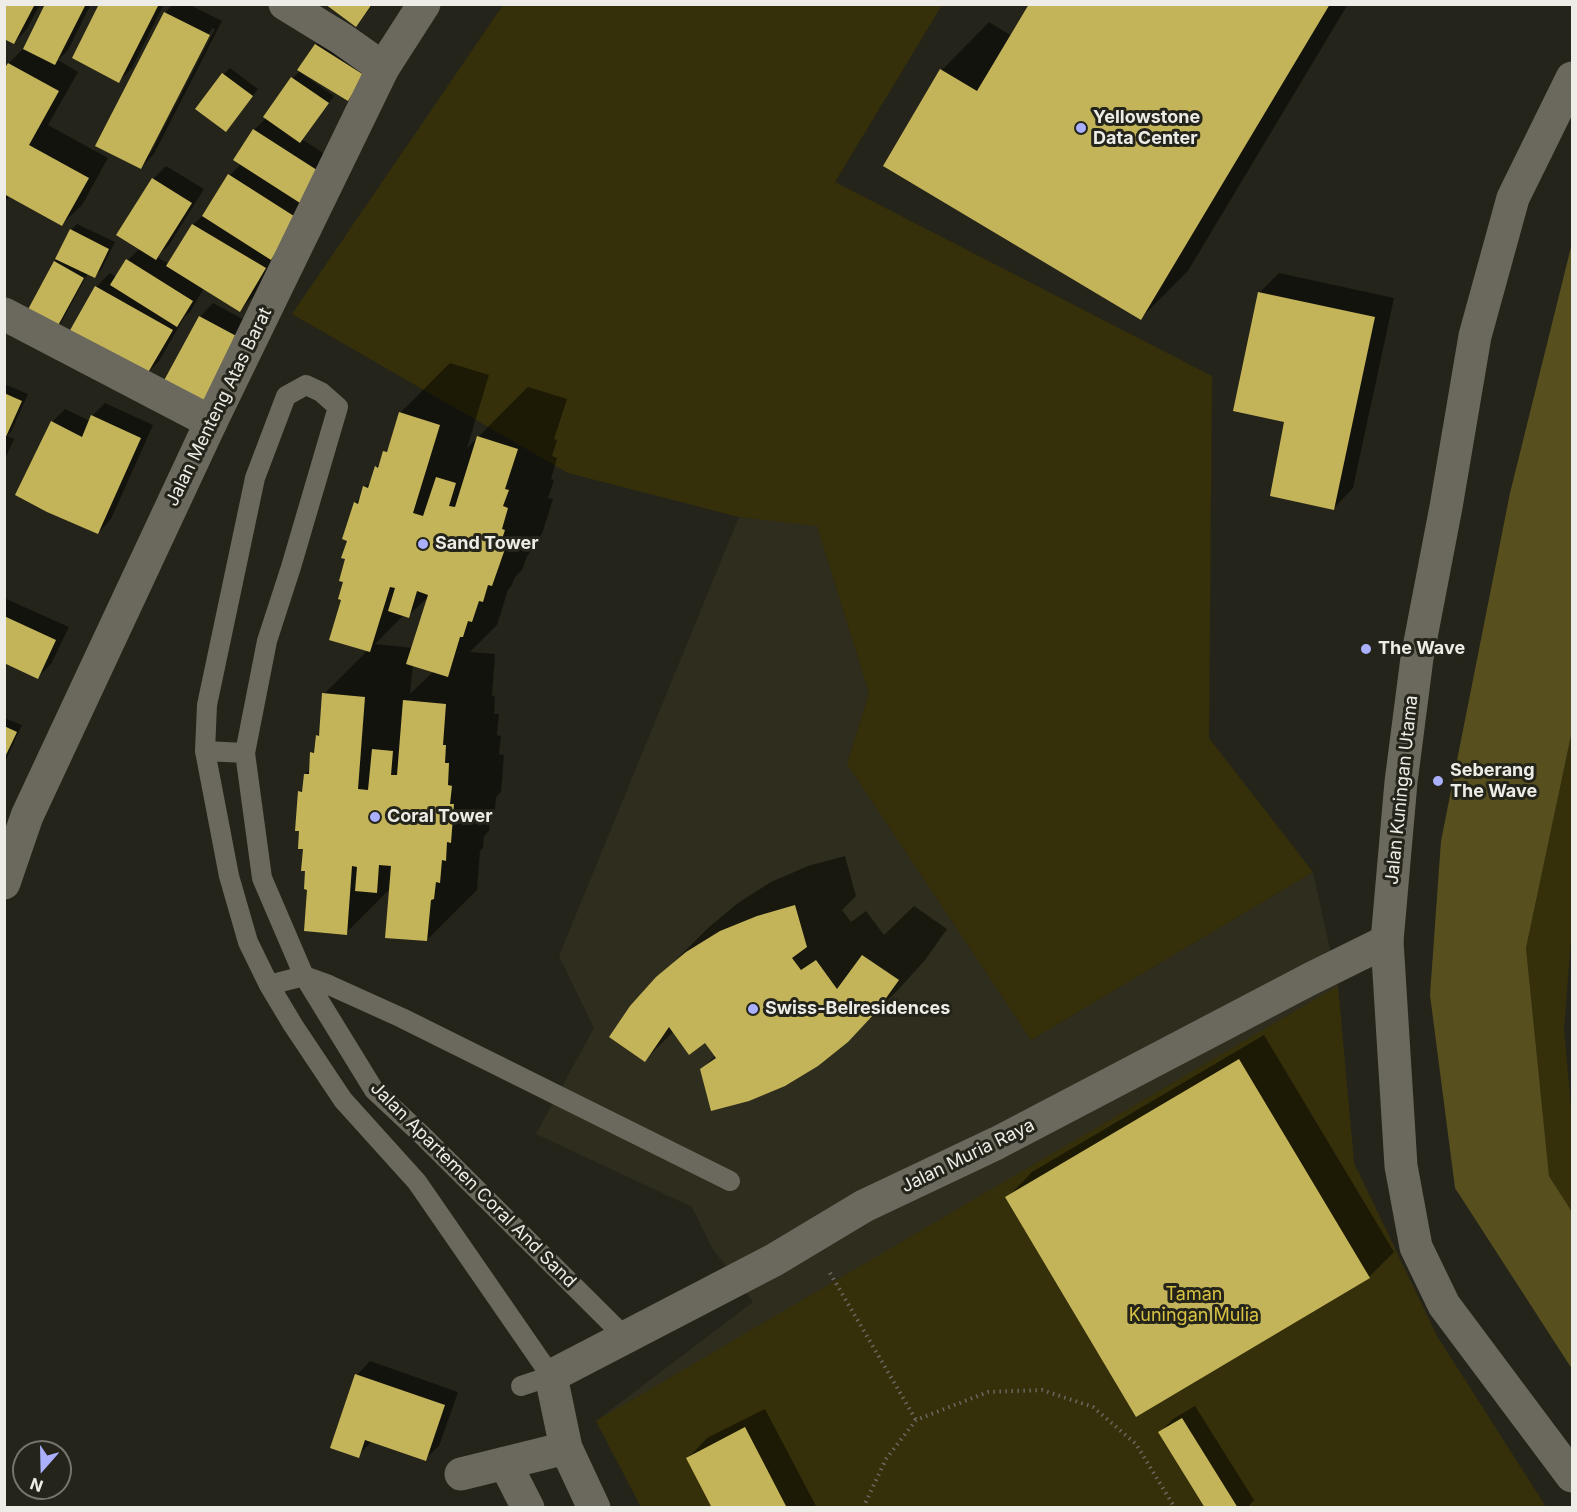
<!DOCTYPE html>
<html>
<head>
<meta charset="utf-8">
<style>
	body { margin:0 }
	#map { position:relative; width:1577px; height:1512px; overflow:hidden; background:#25241a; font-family:Inter,sans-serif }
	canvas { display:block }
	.frame { position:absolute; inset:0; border:6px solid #edece6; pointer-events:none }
	.north { position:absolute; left:12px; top:1440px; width:60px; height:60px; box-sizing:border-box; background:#25241a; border:2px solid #75746c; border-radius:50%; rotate:200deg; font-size:16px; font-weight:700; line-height:24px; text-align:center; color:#edece6 }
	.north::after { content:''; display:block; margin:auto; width:21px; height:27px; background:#aab0fc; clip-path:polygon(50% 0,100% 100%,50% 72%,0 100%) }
</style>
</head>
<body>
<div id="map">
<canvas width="1577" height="1512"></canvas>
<div class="frame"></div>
<div class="north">N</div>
</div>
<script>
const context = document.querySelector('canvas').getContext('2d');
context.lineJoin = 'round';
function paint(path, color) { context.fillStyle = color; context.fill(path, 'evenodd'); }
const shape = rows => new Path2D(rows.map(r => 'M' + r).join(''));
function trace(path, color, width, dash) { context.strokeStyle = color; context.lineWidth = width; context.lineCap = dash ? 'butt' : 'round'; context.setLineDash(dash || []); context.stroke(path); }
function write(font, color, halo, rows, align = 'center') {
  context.font = font + ' Inter,sans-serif'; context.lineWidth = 6; context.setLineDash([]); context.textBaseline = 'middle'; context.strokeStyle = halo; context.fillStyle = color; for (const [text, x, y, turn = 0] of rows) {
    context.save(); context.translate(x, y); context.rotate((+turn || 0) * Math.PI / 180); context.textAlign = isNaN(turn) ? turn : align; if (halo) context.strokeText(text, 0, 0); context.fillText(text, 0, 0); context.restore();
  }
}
const built = shape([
	[739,517,817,525,869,693,847,764,1031,1040,1313,872,1338,986,1354,1163,1437,1336,1546,1507,641,1507,596,1421,753,1302,712,1248,692,1207,536,1134,594,1028,559,956]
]);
const green = shape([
	[503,5,942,5,835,182,1212,376,1209,738,1313,872,1031,1040,847,764,869,693,817,526,739,517,568,473,292,314],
	[1572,731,1572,927,1564,1029,1572,1119,1572,1212,1549,1176,1526,948],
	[1338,986,1354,1163,1437,1336,1546,1507,641,1507,596,1421]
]);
const water = shape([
	[1572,243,1572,731,1526,948,1549,1176,1572,1212,1572,1369,1455,1188,1430,995,1441,841,1510,493]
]);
const shadow = shape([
	[4,4,40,4,27,29,14,43],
	[47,4,91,4,68,50,58,60,78,72,48,125,108,158,82,205,62,224,10,195,4,204,4,72,9,63,26,46],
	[101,4,164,4,132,68,119,81],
	[173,4,188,4,222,21,154,154,140,168,165,13],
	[212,28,215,29,150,154,147,154],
	[327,4,374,4,356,25],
	[1031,4,1348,4,1188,271,1141,318,885,165,942,70,989,22,1012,36],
	[322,38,369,68,354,93,302,71,301,73,334,96,302,139,332,159,253,297,240,310,204,288,190,312,185,316,159,361,146,374,71,332,96,287,110,273,116,277,128,260,140,248,153,179,166,166,204,189,169,245,157,257,169,264,193,225,207,211,230,175,241,164,254,130,266,118,293,78,301,70,316,45],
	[230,68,258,89,232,123,224,74],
	[77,224,115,242,101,270,94,277,88,273,61,323,55,329,55,262,58,258,71,230],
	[1279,273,1394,298,1353,488,1334,508,1286,421,1259,293],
	[213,303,252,324,163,385,200,317],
	[450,363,489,375,467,448,528,387,567,399,554,439,557,440,552,456,557,458,551,479,554,480,548,498,553,499,542,534,535,541,532,550,527,556,522,570,515,577,512,585,508,590,497,625,470,652,495,654,492,696,495,696,494,714,499,714,497,735,501,736,499,754,504,755,501,792,496,797,495,809,491,814,489,831,484,836,483,848,480,851,477,890,427,940,390,889,346,933,308,888,300,792,304,788,305,774,310,769,312,753,316,749,317,736,320,733,324,694,368,650,343,599,349,540,355,503,362,496,365,487,372,480,376,467,382,462,385,452,390,447,400,413],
	[429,596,413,648,375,644,404,615,408,616],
	[413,664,434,671,410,694],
	[4,384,28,394,11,432,7,436,14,439,4,461],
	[105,403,153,425,111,519,98,533,52,422,65,409,90,421,92,416],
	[4,598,69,627,51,664,38,677,4,662],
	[4,718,22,725,4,764],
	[845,856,856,896,842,910,851,922,866,911,884,935,914,906,947,929,925,960,898,990,847,1040,702,1069,716,1055,706,1041,674,1031,645,1060,658,978,708,928,738,903,771,882,808,866],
	[1264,1035,1394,1252,1369,1277,1007,1198,1032,1172],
	[370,1361,458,1392,439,1446,425,1459,372,1441,358,1456,357,1375],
	[1195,1406,1254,1500,1247,1508,1207,1508,1160,1432,1173,1419],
	[765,1409,817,1508,714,1508,688,1458,707,1438]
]);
const building = shape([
	[4,4,35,4,14,44,4,39],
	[45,4,86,4,55,65,23,49],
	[99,4,159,4,119,83,72,58],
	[325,4,372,4,356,27],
	[1029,4,1330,4,1141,320,883,166,940,69,977,91],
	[164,12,210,35,141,169,95,146],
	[315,44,364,75,348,101,297,70],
	[8,63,59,91,29,145,89,178,62,226,4,194,4,69],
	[222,73,253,96,226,132,195,109],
	[291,77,329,103,300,143,263,117],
	[253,129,320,172,300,203,233,160],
	[228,174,297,218,271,260,202,216],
	[152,178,192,203,156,260,116,235],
	[192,224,266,268,240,312,166,266],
	[70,229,109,249,95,278,55,259],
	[126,259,193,301,177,327,110,285],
	[54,261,84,278,55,331,25,315],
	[95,286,173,330,146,376,69,332],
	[1258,292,1375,317,1334,510,1270,496,1284,422,1233,411],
	[199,316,240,338,202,408,161,386],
	[4,393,22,401,4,441],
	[399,412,440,425,413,513,423,516,436,477,456,483,449,506,455,507,477,436,518,449,505,489,509,490,503,506,508,508,502,529,505,530,499,548,505,549,492,586,488,585,483,602,479,601,472,622,468,621,463,637,460,637,448,677,406,664,428,595,417,591,409,618,388,611,395,588,390,587,370,652,329,640,341,600,338,599,343,582,339,581,345,559,341,558,347,541,342,539,354,502,358,504,363,486,368,488,375,466,378,468,383,451,387,452],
	[91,415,141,438,98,534,47,512,15,495,51,421,82,437],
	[4,616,56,640,38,679,4,663],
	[322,693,365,697,358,789,368,790,372,749,393,751,391,775,397,775,403,700,446,704,443,745,446,745,445,763,449,763,448,785,452,786,450,804,454,804,451,843,447,842,446,861,442,860,440,883,436,882,434,899,431,900,427,941,385,938,391,866,379,865,377,893,355,891,357,867,352,866,347,935,304,931,307,890,304,889,305,871,301,871,303,849,298,849,299,831,295,831,298,791,302,792,304,774,309,774,310,752,314,753,316,735,319,736],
	[4,726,17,732,4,759],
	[795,905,807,947,792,958,801,970,816,960,837,989,862,955,899,980,876,1012,848,1042,818,1066,785,1086,749,1101,711,1111,700,1069,716,1058,705,1043,689,1055,669,1027,645,1062,609,1037,630,1006,656,977,686,952,720,931,757,916],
	[1239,1059,1370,1278,1136,1417,1005,1197],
	[355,1374,445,1405,426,1461,365,1440,359,1458,330,1448],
	[1182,1418,1238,1508,1205,1508,1158,1432],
	[745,1427,787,1508,712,1508,686,1458]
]);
const path = shape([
	[830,1273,916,1420],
	[863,1508,886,1459,916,1420,988,1392,1042,1390,1093,1407,1136,1444,1175,1508]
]);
const service = shape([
	[205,751,245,753],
	[269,985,304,976,329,985,402,1018,730,1181],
	[521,1386,551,1376,417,1182,343,1100,293,1025,269,985,248,942,229,876,205,751,207,705,255,478,286,396,306,385,321,392,338,407,291,567,267,641,245,753,262,878,304,976,374,1090,422,1135,625,1337]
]);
const minor = shape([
	[285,4,342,39,383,68],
	[4,314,211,422],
	[505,1463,528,1508],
	[461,1474,566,1448],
	[594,1508,566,1448,551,1376,774,1260,864,1206,997,1143,1310,979,1387,941]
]);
const tertiary = shape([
	[4,883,27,816,211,422,383,68,424,4]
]);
const secondary = shape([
	[1572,78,1513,198,1475,336,1446,507,1417,658,1401,782,1387,941,1401,1166,1416,1247,1444,1305,1572,1476]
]);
const markers = [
	[1081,128,6,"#aab0fc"],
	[423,544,6,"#aab0fc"],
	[1366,649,6,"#aab0fc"],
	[1438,781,6,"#aab0fc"],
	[375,817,6,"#aab0fc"],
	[753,1009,6,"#aab0fc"]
];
const poiNames = [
	["Yellowstone",1093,118],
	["Data Center",1093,139],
	["Sand Tower",435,544],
	["The Wave",1378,649],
	["Seberang",1450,771],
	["The Wave",1450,792],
	["Coral Tower",387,817],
	["Swiss-Belresidences",765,1009]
];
const streetNames = [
	["Jalan Menteng Atas Barat",219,407,-64],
	["Jalan Kuningan Utama",1402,790,-84],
	["Jalan Muria Raya",968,1156,-26],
	["Jalan Apartemen Coral And Sand",473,1185,45]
];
const parkNames = [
	["Taman",1194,1295],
	["Kuningan Mulia",1194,1316]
];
paint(built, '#2f2d1d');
paint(green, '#352f0a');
paint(water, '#574f1e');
paint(shadow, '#0007');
paint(building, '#c4b459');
trace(path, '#6a6961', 4, [1.5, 4.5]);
trace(service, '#6b695e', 20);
trace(minor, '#6b695e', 33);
trace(tertiary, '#6b695e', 33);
trace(secondary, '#6b695e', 33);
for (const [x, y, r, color] of markers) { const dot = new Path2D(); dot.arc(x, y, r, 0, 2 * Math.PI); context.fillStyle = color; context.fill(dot); trace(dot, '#25241a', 2); }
write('bold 18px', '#edece6', '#25241a', poiNames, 'left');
write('18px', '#edece6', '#25241a', streetNames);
write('18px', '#d7c243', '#25241a', parkNames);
</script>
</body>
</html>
